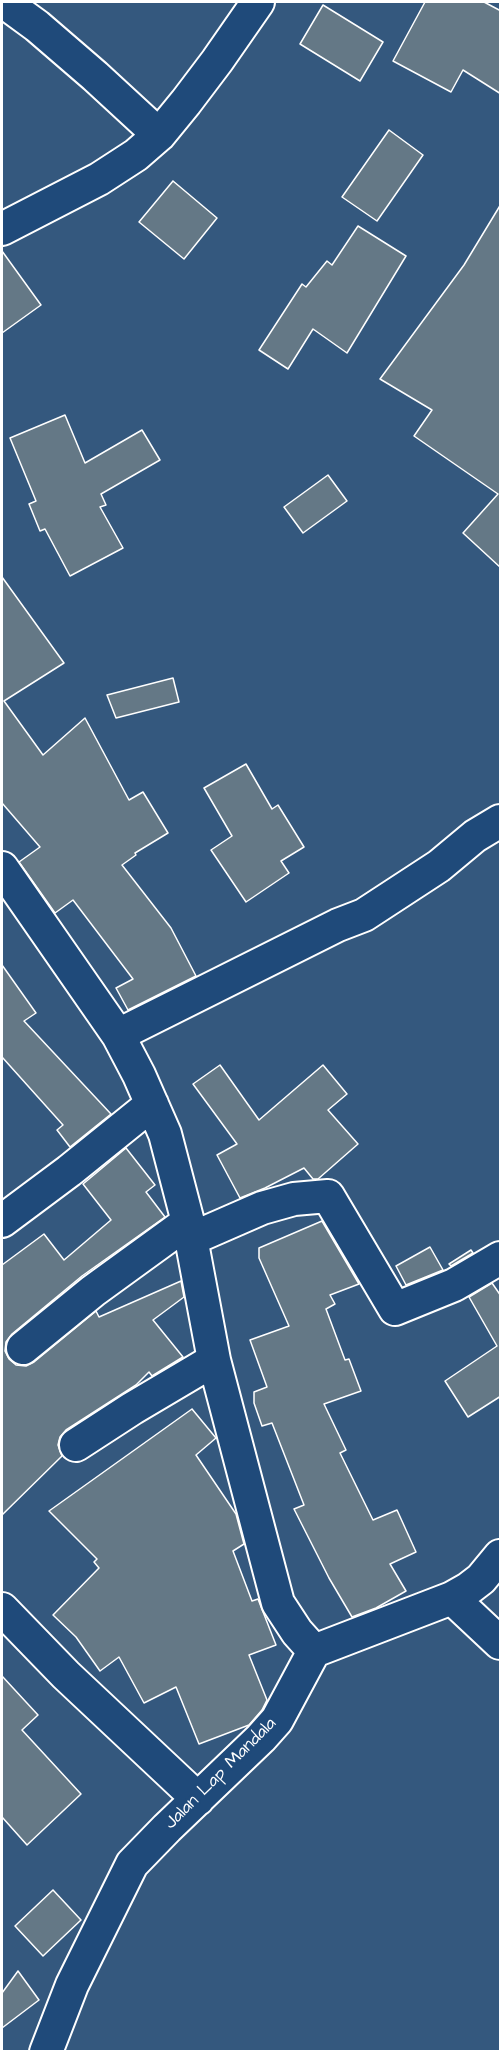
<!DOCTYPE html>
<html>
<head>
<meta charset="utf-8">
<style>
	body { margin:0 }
	#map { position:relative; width:502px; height:2053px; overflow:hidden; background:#34587e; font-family:"Architects Daughter",sans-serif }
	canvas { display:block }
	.frame { position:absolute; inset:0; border:3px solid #fff; pointer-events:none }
</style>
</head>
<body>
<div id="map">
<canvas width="502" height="2053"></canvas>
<div class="frame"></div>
</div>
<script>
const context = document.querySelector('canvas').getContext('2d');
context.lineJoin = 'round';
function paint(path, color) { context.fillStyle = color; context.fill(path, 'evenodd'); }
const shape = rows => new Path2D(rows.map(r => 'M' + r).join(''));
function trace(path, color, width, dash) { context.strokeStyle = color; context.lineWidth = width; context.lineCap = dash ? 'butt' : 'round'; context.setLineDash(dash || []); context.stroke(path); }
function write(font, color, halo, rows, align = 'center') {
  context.font = font + ' "Architects Daughter",sans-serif'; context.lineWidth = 4.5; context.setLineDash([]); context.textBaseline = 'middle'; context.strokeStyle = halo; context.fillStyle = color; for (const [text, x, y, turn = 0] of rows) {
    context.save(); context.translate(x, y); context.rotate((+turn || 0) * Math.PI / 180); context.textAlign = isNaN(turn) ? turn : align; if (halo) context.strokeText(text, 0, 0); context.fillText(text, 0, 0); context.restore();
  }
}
const building = shape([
	[425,2,484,2,501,11,501,94,463,70,451,92,393,61,425,2],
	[323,5,383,42,360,81,300,44,323,5],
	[389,130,423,155,377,221,342,197,389,130],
	[173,181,217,218,184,259,139,222,173,181],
	[501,204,501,568,463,533,498,494,414,436,432,410,380,379,464,265,501,204],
	[358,226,406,256,347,353,313,329,288,369,259,350,302,284,306,287,327,261,332,265,358,226],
	[2,251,41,305,2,333,2,251],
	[65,415,85,463,142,430,160,460,101,494,106,505,100,507,123,548,70,576,45,529,40,531,29,504,36,501,10,438,65,415],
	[328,475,347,501,303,533,284,507,328,475],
	[2,577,64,663,4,701,43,755,85,718,129,800,143,792,168,833,135,853,136,855,122,865,171,928,196,976,128,1010,116,988,133,979,73,900,55,913,19,862,40,847,2,803,2,577],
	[173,678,179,702,116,718,107,695,173,678],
	[246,764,272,809,278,805,304,847,281,861,289,873,246,902,211,850,232,836,204,788,246,764],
	[2,965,36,1013,24,1021,111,1114,70,1147,57,1130,63,1125,2,1057,2,965],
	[220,1065,259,1120,323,1065,347,1094,328,1110,358,1144,318,1179,313,1179,304,1168,265,1188,240,1198,217,1155,237,1144,193,1084,220,1065],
	[126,1148,155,1185,146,1192,165,1217,82,1276,12,1334,6,1342,5,1351,9,1359,16,1365,26,1366,34,1362,96,1311,99,1317,181,1281,184,1297,153,1320,183,1357,152,1376,149,1372,136,1385,66,1430,60,1437,58,1445,62,1456,2,1515,2,1265,44,1234,64,1260,111,1220,83,1184,126,1148],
	[322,1221,359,1284,330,1295,335,1304,326,1309,345,1360,349,1359,361,1391,324,1404,346,1450,340,1453,373,1520,397,1510,416,1552,390,1564,406,1591,376,1608,352,1617,329,1578,294,1509,304,1505,272,1423,262,1426,254,1403,254,1392,267,1387,250,1340,289,1326,259,1258,259,1248,322,1221],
	[430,1247,443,1270,406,1285,396,1266,430,1247],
	[471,1250,473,1253,451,1266,449,1264,471,1250],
	[492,1283,501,1296,501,1396,468,1417,445,1381,497,1346,469,1297,492,1283],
	[192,1409,216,1438,196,1455,236,1514,244,1544,233,1551,252,1601,258,1599,276,1645,249,1655,267,1700,262,1710,249,1725,199,1744,176,1687,144,1703,119,1657,100,1671,76,1637,53,1615,99,1568,94,1562,97,1559,49,1511,192,1409],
	[2,1676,38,1715,22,1730,81,1794,27,1845,2,1817,2,1676],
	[53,1890,81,1920,43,1956,15,1926,53,1890],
	[18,1971,39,2000,2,2028,2,1993,18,1971]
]);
const minor = shape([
	[4,2,37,26,95,76,159,135],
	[2,229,99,179,136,155,159,135,186,102,217,61,258,2],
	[2,868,118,1035,139,1075,165,1134,188,1222,214,1360,278,1603,297,1632,314,1651],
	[118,1035,338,925,364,915,439,866,475,836,500,821],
	[2,1221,69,1171,152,1104],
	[191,1239,262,1208,294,1199,328,1196,395,1309,454,1285,500,1258],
	[23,1348,93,1291,188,1222],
	[76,1445,133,1408,214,1360],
	[452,1598,500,1643],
	[2,1609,66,1675,198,1799],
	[46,2052,72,1985,132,1864,167,1828,261,1738,277,1720,314,1651,452,1598,468,1589,481,1579,500,1556]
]);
const streetNames = [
	["Jalan Lap Mandala",221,1774,-45]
];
paint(building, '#647886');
trace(building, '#fff', 1.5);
trace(minor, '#fff', 36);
trace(minor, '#1f4a7a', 32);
write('18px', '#fff', '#1f4a7a', streetNames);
</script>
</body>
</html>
